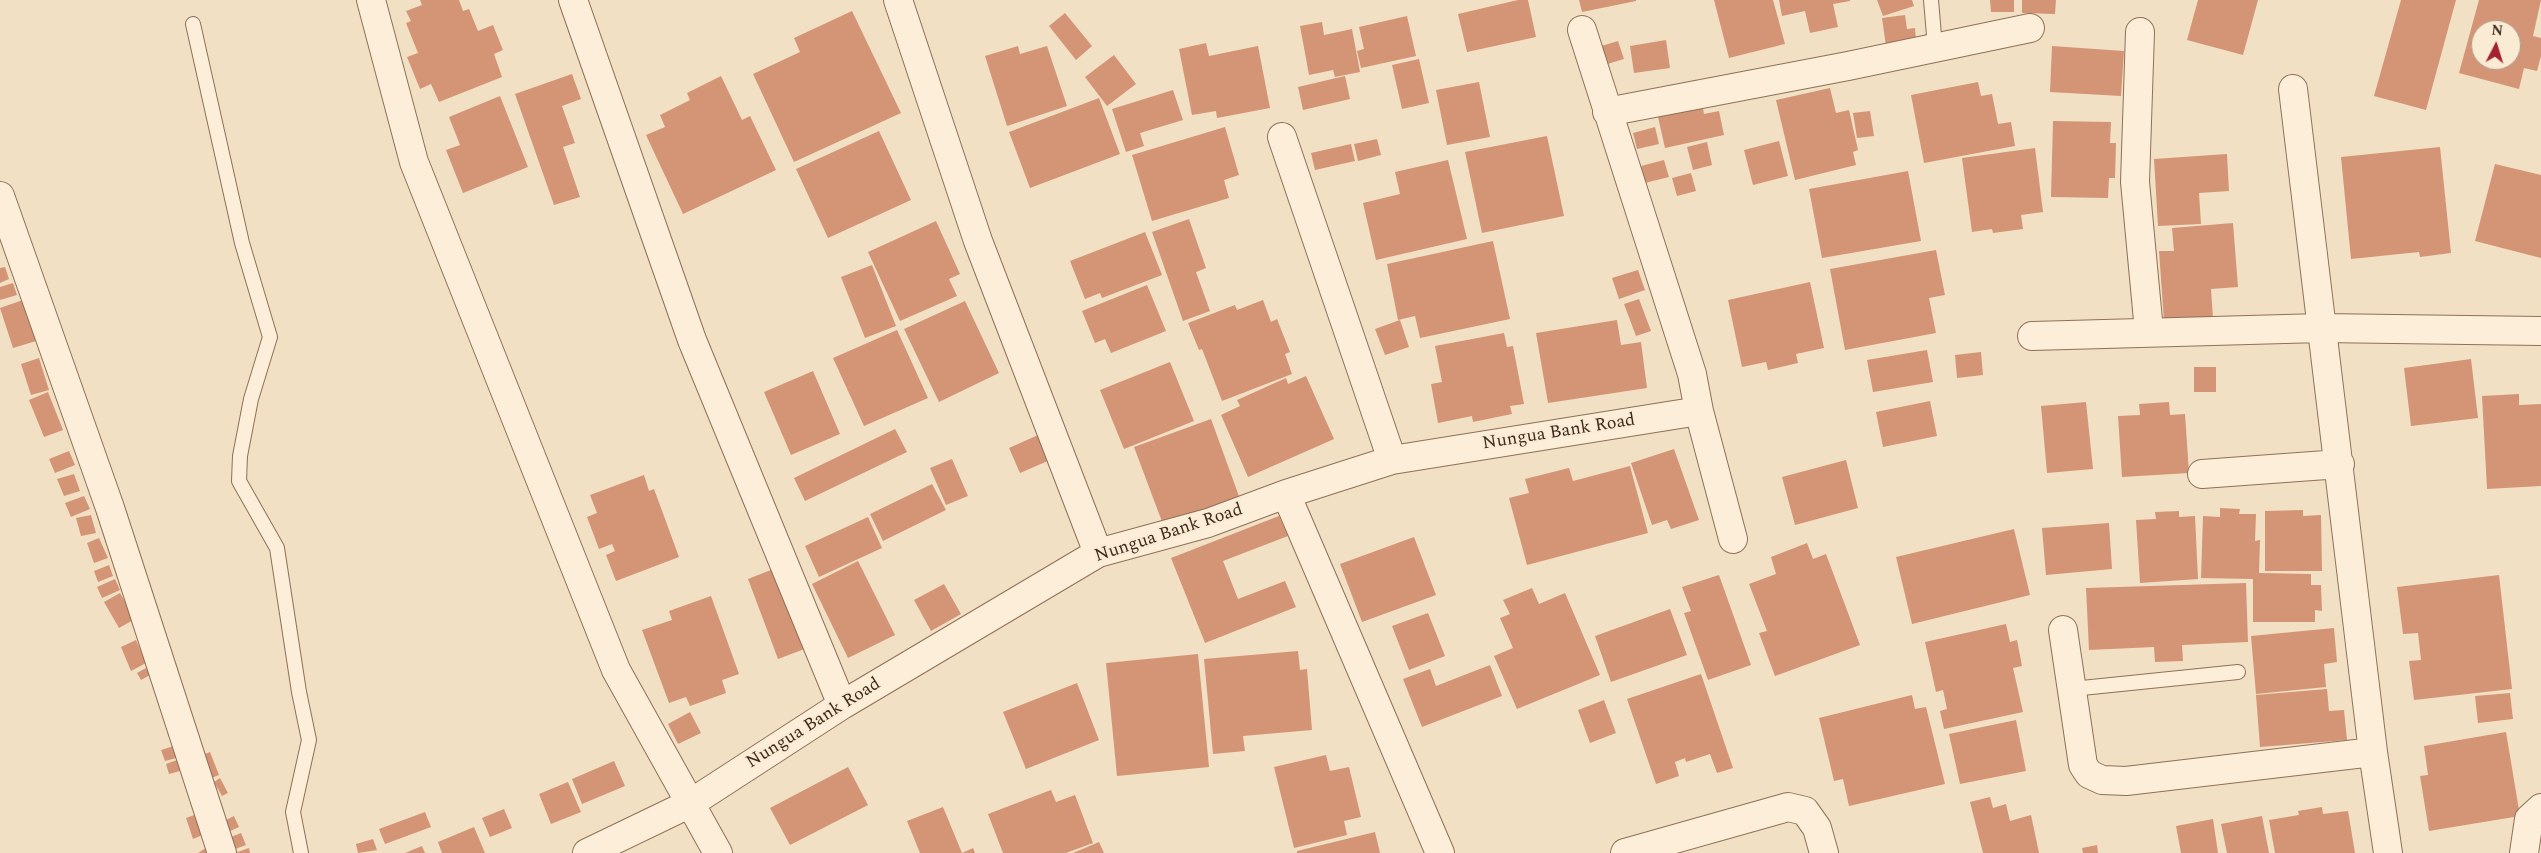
<!DOCTYPE html>
<html>
<head>
<meta charset="utf-8">
<style>
	body { margin:0 }
	#map { position:relative; width:2541px; height:853px; overflow:hidden; background:#f2e0c4; font-family:Spectral,serif }
	canvas { display:block }
	.north { position:absolute; left:2471px; top:20px; width:50px; height:50px; box-sizing:border-box; background:#f9ebd4; border:1px solid #ae9e8b; border-radius:50%; rotate:5deg; font-size:14px; font-weight:700; line-height:20px; text-align:center; color:#3e2a1d }
	.north::after { content:''; display:block; margin:auto; width:18px; height:22px; background:#a4222f; clip-path:polygon(50% 0,100% 100%,50% 72%,0 100%) }
</style>
</head>
<body>
<div id="map">
<canvas width="2541" height="853"></canvas>
<div class="north">N</div>
</div>
<script>
const context = document.querySelector('canvas').getContext('2d');
context.lineJoin = 'round';
function paint(path, color) { context.fillStyle = color; context.fill(path, 'evenodd'); }
const shape = rows => new Path2D(rows.map(r => 'M' + r).join(''));
function trace(path, color, width, dash) { context.strokeStyle = color; context.lineWidth = width; context.lineCap = dash ? 'butt' : 'round'; context.setLineDash(dash || []); context.stroke(path); }
function write(font, color, halo, rows, align = 'center') {
  context.font = font + ' Spectral,serif'; context.lineWidth = 4.5; context.setLineDash([]); context.textBaseline = 'middle'; context.strokeStyle = halo; context.fillStyle = color; for (const [text, x, y, turn = 0] of rows) {
    context.save(); context.translate(x, y); context.rotate((+turn || 0) * Math.PI / 180); context.textAlign = isNaN(turn) ? turn : align; if (halo) context.strokeText(text, 0, 0); context.fillText(text, 0, 0); context.restore();
  }
}
const building = shape([
	[420,0,459,0,463,11,469,9,478,31,493,25,503,50,494,54,502,77,439,102,431,84,420,89,407,57,418,53,406,23,411,21,406,11,422,5],
	[1518,0,1528,0,1536,37,1467,52,1458,14],
	[1579,0,1636,0,1636,1,1582,12],
	[1714,0,1773,0,1785,44,1729,58],
	[1779,0,1850,0,1850,1,1833,4,1838,27,1810,33,1805,11,1782,16],
	[1877,0,1912,0,1914,6,1883,16],
	[1990,0,2014,0,2014,12,1991,12],
	[2022,0,2056,0,2055,14,2022,13],
	[2198,0,2258,0,2243,55,2187,40],
	[2401,0,2456,0,2426,110,2374,96],
	[2479,0,2541,0,2533,36,2541,38,2541,56,2537,71,2524,68,2519,89,2459,73],
	[2481,30,2511,30,2511,60,2481,60],
	[852,11,901,113,794,162,753,74,800,52,794,38],
	[1065,13,1092,46,1076,60,1049,26],
	[1905,15,1907,29,1915,28,1916,41,1886,46,1882,18],
	[1407,16,1416,56,1361,68,1357,51,1364,49,1359,27],
	[1322,22,1324,35,1352,29,1360,72,1335,77,1333,70,1309,75,1300,26],
	[1666,40,1670,68,1634,73,1630,46],
	[1618,41,1624,59,1604,65,1598,47],
	[1206,43,1209,56,1258,46,1270,108,1217,118,1216,111,1192,115,1179,49],
	[1018,46,1020,54,1047,46,1067,106,1007,126,985,56],
	[2052,46,2124,51,2121,96,2050,92],
	[1114,55,1136,84,1107,106,1085,77],
	[1419,59,1429,103,1402,109,1392,65],
	[572,74,581,99,562,106,575,143,563,147,580,197,554,205,515,94],
	[721,76,742,120,750,116,776,170,683,214,646,135,665,127,660,115,690,100,687,93],
	[1345,76,1350,99,1303,110,1298,87],
	[1479,82,1490,137,1447,145,1436,90],
	[1978,82,1981,96,1992,94,1998,124,2011,122,2015,146,1924,163,1911,95],
	[1830,88,1836,113,1849,110,1858,150,1853,152,1856,165,1795,180,1776,100],
	[1173,90,1183,120,1140,133,1144,146,1126,152,1112,109],
	[500,96,528,167,463,193,446,150,460,145,449,117],
	[1099,98,1120,154,1030,188,1009,132],
	[1703,108,1704,114,1719,111,1724,135,1665,148,1658,117],
	[1870,111,1874,136,1857,138,1853,113],
	[2053,121,2111,122,2110,143,2116,143,2115,178,2109,178,2108,198,2051,197],
	[1225,127,1239,175,1224,180,1229,198,1152,221,1132,155],
	[1655,127,1659,144,1637,149,1633,133],
	[879,131,911,200,828,238,796,169],
	[1547,136,1564,216,1482,233,1465,152],
	[1377,139,1381,155,1358,161,1354,144],
	[1779,141,1788,176,1753,185,1744,150],
	[1707,142,1712,165,1693,170,1687,147],
	[1351,144,1355,161,1315,170,1311,153],
	[2440,147,2451,253,2420,257,2419,252,2351,259,2341,157],
	[2035,148,2043,212,2021,215,2023,229,1993,233,1992,229,1972,232,1962,158],
	[2227,154,2229,191,2199,193,2201,224,2158,226,2154,159],
	[1448,160,1467,239,1376,260,1363,203,1400,194,1395,172],
	[1664,160,1669,177,1645,183,1641,166],
	[2495,164,2541,175,2541,258,2475,241],
	[1908,171,1921,241,1822,258,1809,189],
	[1691,173,1696,191,1677,196,1672,178],
	[1189,219,1206,268,1196,272,1210,311,1183,321,1152,232],
	[936,221,960,274,949,279,957,296,900,321,868,252],
	[2233,223,2238,287,2211,289,2213,318,2164,321,2159,251,2174,251,2172,228],
	[1145,232,1162,275,1102,298,1100,293,1085,299,1070,261],
	[1493,241,1510,319,1420,338,1415,316,1398,320,1387,264],
	[1936,250,1945,295,1929,298,1936,333,1845,350,1830,269],
	[872,265,896,326,865,338,841,277],
	[5,267,9,279,0,283,0,268],
	[1638,270,1645,290,1619,299,1612,278],
	[1810,282,1824,348,1796,354,1798,363,1768,370,1766,362,1742,367,1728,300],
	[13,283,17,295,0,300,0,287],
	[1147,285,1166,331,1111,353,1105,339,1095,343,1082,311],
	[1639,299,1651,331,1636,336,1624,304],
	[23,300,36,341,13,348,0,308],
	[1263,300,1271,322,1277,319,1290,352,1285,354,1292,374,1222,401,1202,349,1199,350,1188,323,1235,305,1237,310],
	[965,301,999,373,939,402,904,329],
	[1400,320,1409,347,1385,355,1375,329],
	[1617,320,1621,345,1641,342,1647,388,1548,403,1536,333],
	[897,330,928,398,864,426,833,358],
	[1504,333,1507,347,1513,346,1524,404,1510,406,1512,414,1473,422,1472,416,1438,423,1431,384,1442,382,1435,346],
	[1927,350,1933,382,1873,392,1867,360],
	[1981,352,1983,375,1957,378,1955,355],
	[39,358,49,390,31,395,21,364],
	[2471,359,2478,418,2411,426,2404,368],
	[1170,362,1194,421,1124,449,1100,390],
	[2194,367,2216,367,2216,392,2194,392],
	[813,371,840,434,791,455,764,392],
	[1306,376,1334,439,1248,477,1221,415,1240,406,1237,400,1286,378,1288,384],
	[48,392,63,430,44,437,29,400],
	[2519,394,2519,405,2541,404,2541,486,2487,489,2482,396],
	[1930,401,1937,436,1883,447,1876,412],
	[2086,402,2093,469,2047,473,2041,406],
	[2169,402,2170,415,2185,414,2189,473,2122,477,2118,416,2140,415,2139,404],
	[1211,419,1240,499,1164,527,1134,447],
	[895,429,907,452,805,501,794,478],
	[1038,435,1050,460,1020,473,1009,448],
	[1674,449,1699,520,1671,529,1667,520,1652,525,1631,463],
	[69,451,75,465,55,473,49,459],
	[952,459,968,496,946,505,930,468],
	[1846,460,1858,508,1795,525,1782,477],
	[1630,466,1648,533,1527,565,1509,498,1529,493,1525,479,1569,468,1573,481],
	[74,474,80,491,64,496,57,479],
	[644,475,649,491,654,489,679,557,616,581,606,555,615,551,612,544,599,549,587,517,597,513,590,495],
	[932,484,946,510,883,541,870,514],
	[84,496,90,509,71,517,65,503],
	[2220,508,2240,509,2239,514,2256,514,2255,541,2260,540,2259,573,2311,574,2311,585,2321,585,2322,611,2315,610,2315,622,2253,622,2253,579,2201,578,2203,516,2220,517],
	[2303,510,2303,516,2321,515,2322,571,2265,571,2265,511],
	[2179,511,2179,517,2195,516,2198,579,2140,583,2136,520,2156,519,2155,512],
	[91,515,96,533,81,536,76,518],
	[1279,516,1288,536,1223,561,1238,599,1285,581,1296,607,1205,643,1171,558],
	[868,517,882,548,819,577,805,546],
	[2109,523,2112,569,2046,575,2042,528],
	[2014,529,2030,595,1912,624,1896,557],
	[1414,537,1436,595,1362,622,1340,564],
	[99,538,108,558,94,563,87,543],
	[1807,543,1813,559,1826,554,1860,645,1775,676,1759,633,1767,631,1749,584,1776,574,1771,557],
	[858,561,895,635,848,658,812,584],
	[109,565,113,576,98,582,94,571],
	[776,568,807,648,778,659,748,579],
	[1719,575,1751,665,1708,680,1684,613,1691,611,1682,587],
	[2499,575,2512,689,2414,700,2409,661,2421,660,2418,633,2403,634,2397,587],
	[115,579,120,590,102,598,97,587],
	[2246,583,2248,642,2182,645,2183,661,2155,662,2154,647,2089,650,2086,588],
	[944,584,961,614,931,631,914,600],
	[1532,588,1539,604,1565,593,1600,675,1517,709,1494,656,1513,648,1500,618,1510,614,1503,600],
	[120,593,135,619,119,628,104,602],
	[711,596,739,674,722,680,726,693,690,706,686,697,669,703,642,630,672,620,669,611],
	[1670,609,1687,655,1611,682,1595,636],
	[1428,613,1445,656,1409,670,1392,626],
	[2006,624,2010,642,2017,640,2022,666,2013,668,2023,712,1944,729,1940,711,1947,709,1943,690,1936,692,1925,642],
	[2334,628,2337,662,2324,664,2326,687,2256,694,2251,636],
	[136,640,146,663,131,671,121,647],
	[1298,651,1300,670,1307,669,1312,730,1243,736,1245,751,1213,754,1204,659],
	[1198,654,1209,767,1117,776,1106,663],
	[1490,665,1502,696,1422,727,1403,679,1430,669,1436,686],
	[146,668,150,675,141,680,137,673],
	[1701,674,1733,768,1717,773,1710,754,1686,762,1685,758,1675,762,1679,776,1656,784,1627,699],
	[1077,683,1099,740,1026,769,1003,712],
	[2327,689,2329,711,2344,710,2347,740,2260,747,2256,695],
	[2510,693,2513,719,2478,723,2475,696],
	[1912,695,1915,709,1926,707,1945,784,1849,806,1843,779,1834,781,1819,718],
	[1604,700,1616,733,1590,743,1578,710],
	[690,712,701,733,678,744,668,724],
	[2016,720,2026,771,1960,784,1949,734],
	[2506,732,2520,816,2429,831,2420,776,2428,775,2424,746],
	[177,745,180,757,165,761,161,750],
	[210,752,219,775,209,779,200,756],
	[1326,755,1330,771,1349,767,1361,817,1344,821,1347,835,1294,848,1274,767],
	[177,760,180,771,169,774,166,764],
	[614,761,625,786,582,804,572,779],
	[848,767,868,805,790,845,770,808],
	[220,778,228,793,222,796,214,782],
	[568,782,581,812,551,824,539,794],
	[1051,790,1056,802,1075,795,1093,843,1066,853,1003,853,988,814],
	[1990,797,1993,808,2006,804,2010,821,2031,815,2039,853,1983,853,1970,802],
	[943,807,962,853,973,848,975,853,920,853,907,821],
	[2322,807,2323,814,2348,811,2355,853,2275,853,2269,820,2299,815,2298,811],
	[504,809,512,828,490,837,482,818],
	[425,812,431,827,385,844,379,829],
	[197,814,205,834,193,839,186,818],
	[234,816,239,827,230,831,226,820],
	[2262,816,2269,853,2227,853,2221,824],
	[2213,819,2218,853,2181,853,2176,826],
	[474,827,485,853,442,853,438,842],
	[1375,832,1380,853,1297,853,1297,851],
	[241,833,246,845,235,849,231,837],
	[373,839,377,850,358,853,356,844],
	[1099,842,1104,853,1073,853],
	[212,844,218,853,198,853],
	[2097,845,2098,853,2083,853,2082,848],
	[422,846,425,853,405,853],
	[249,848,250,853,235,853]
]);
const service = shape([
	[1931,0,1935,47],
	[193,24,242,243,270,337,251,399,240,456,239,481,277,548,299,692,309,740,293,812,301,853],
	[2072,689,2238,672]
]);
const minor = shape([
	[371,0,414,162,616,670,718,853],
	[573,0,692,340,842,705],
	[898,0,978,241,1098,553],
	[1582,30,1692,374,1699,411,1733,539],
	[2140,32,2135,182,2149,331],
	[2293,89,2373,752,2388,853],
	[1607,112,1848,66,2030,28],
	[1282,137,1392,460],
	[0,196,110,508,222,853],
	[2032,336,2321,328,2541,331],
	[2202,474,2340,464],
	[1286,494,1440,853],
	[2063,630,2083,765,2089,774,2102,780,2126,781,2373,752],
	[587,853,691,803,842,705,1098,553,1208,523,1286,494,1392,460,1699,411],
	[1625,853,1788,807,1805,811,1817,828,1824,853],
	[2524,853,2529,819,2541,808]
]);
const streetNames = [
	["Nungua Bank Road",1559,433,-9],
	["Nungua Bank Road",1169,534,-18],
	["Nungua Bank Road",814,724,-32]
];
paint(building, '#d49476');
trace(service, '#8f7058', 16);
trace(minor, '#8f7058', 30);
trace(service, '#fceed8', 14);
trace(minor, '#fceed8', 28);
write('18px', '#3e2a1d', '#f9ebd4', streetNames);
</script>
</body>
</html>
